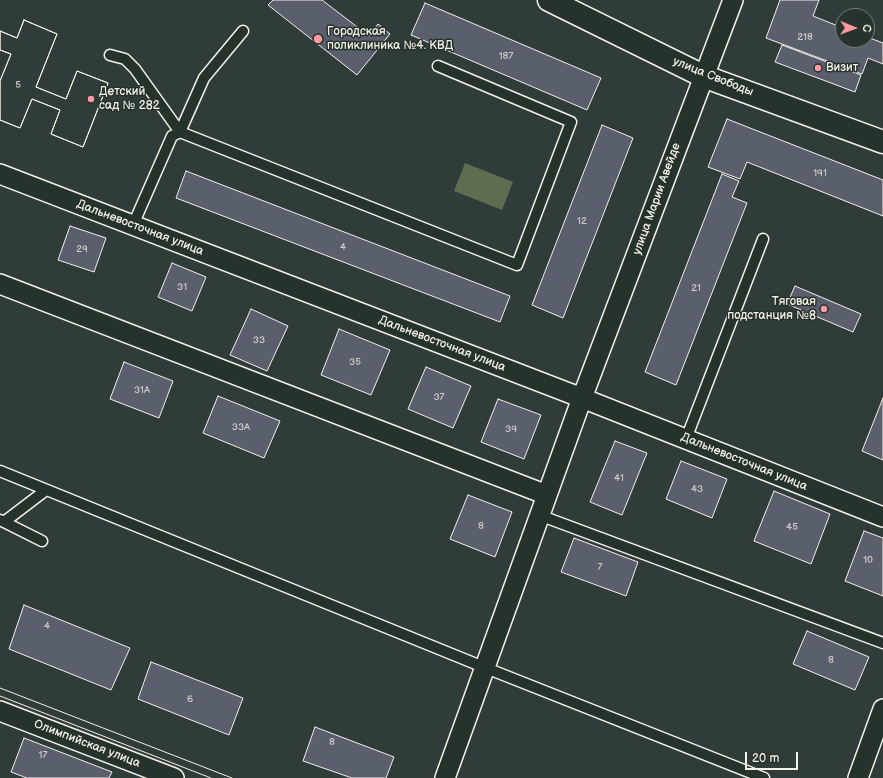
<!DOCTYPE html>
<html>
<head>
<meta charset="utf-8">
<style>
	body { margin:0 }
	#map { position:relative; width:883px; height:778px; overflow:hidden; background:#303c3a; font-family:"Balsamiq Sans",sans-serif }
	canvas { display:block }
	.north { position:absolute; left:835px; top:8px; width:40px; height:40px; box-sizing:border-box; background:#26332d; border:1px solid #787f78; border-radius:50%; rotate:91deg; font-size:11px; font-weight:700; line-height:16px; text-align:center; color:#f4f1e8 }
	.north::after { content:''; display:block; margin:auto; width:14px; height:18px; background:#ff9aa2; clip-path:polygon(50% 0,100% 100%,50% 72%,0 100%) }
	.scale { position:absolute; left:745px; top:752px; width:53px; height:18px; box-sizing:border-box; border:2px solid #f4f1e8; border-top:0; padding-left:5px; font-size:12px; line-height:14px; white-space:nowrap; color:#f4f1e8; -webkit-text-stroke:3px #26332d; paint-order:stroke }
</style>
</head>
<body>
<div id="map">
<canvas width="883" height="778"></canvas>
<div class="north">С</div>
<div class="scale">20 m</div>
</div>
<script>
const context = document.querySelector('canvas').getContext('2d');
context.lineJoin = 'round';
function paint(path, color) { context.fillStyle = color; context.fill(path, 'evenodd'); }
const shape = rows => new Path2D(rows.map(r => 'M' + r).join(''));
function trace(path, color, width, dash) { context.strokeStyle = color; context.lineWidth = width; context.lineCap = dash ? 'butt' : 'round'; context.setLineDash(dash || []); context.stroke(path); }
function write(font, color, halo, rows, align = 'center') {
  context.font = font + ' "Balsamiq Sans",sans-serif'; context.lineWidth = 3; context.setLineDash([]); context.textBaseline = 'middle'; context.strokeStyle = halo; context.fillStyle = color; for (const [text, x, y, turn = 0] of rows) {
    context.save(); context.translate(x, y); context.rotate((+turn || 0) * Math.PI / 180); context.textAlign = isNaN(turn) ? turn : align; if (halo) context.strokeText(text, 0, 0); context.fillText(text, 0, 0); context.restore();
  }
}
const green = shape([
	[465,163,513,182,502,210,454,191]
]);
const building = shape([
	[273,0,322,0,369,36,378,24,390,34,357,75,268,5,273,0],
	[780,0,819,0,813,16,843,28,843,40,867,40,867,37,883,43,883,64,868,58,862,74,766,38,780,0],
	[425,3,601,78,587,110,411,35,425,3],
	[24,20,57,34,36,87,66,99,77,71,108,83,83,147,51,134,60,110,32,99,20,128,0,120,0,81,11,54,0,50,0,31,17,38,24,20],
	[24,20,57,34,36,87,66,99,77,71,108,83,83,147,51,134,60,110,32,99,20,128,0,120,0,81,11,54,0,50,0,31,17,38,24,20],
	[782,45,861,75,855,92,775,62,782,45],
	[727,119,883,180,883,216,747,162,740,179,708,167,727,119],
	[602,125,633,138,563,318,532,305,602,125],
	[186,171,510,296,500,322,176,198,186,171],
	[722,174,739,181,732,197,747,203,676,385,645,372,722,174],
	[70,226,106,238,94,272,58,260,70,226],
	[172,263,206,277,192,311,158,297,172,263],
	[795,286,861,314,853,332,787,304,795,286],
	[251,309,288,326,267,371,230,355,251,309],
	[339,329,390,350,371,395,321,375,339,329],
	[124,362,173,381,159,418,110,399,124,362],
	[426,367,471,386,453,428,408,409,426,367],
	[218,396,280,421,264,458,203,433,218,396],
	[883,398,883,460,862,451,883,398],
	[498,399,541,415,524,459,481,442,498,399],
	[615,441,647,453,622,515,590,502,615,441],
	[681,461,727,479,712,518,666,499,681,461],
	[774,491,830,514,811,564,754,541,774,491],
	[468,495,512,512,495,557,450,539,468,495],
	[864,531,883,538,883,596,845,581,864,531],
	[574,538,638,562,626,596,561,572,574,538],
	[24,605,130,648,111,690,9,649,24,605],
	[807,631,869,657,855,690,793,664,807,631],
	[151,662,243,698,229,735,138,699,151,662],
	[315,727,394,757,386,778,352,778,303,761,315,727],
	[24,738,112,772,109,778,27,778,11,772,24,738]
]);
const lane = shape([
	[110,55,125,59,135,69,180,132],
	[180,132,204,78,243,31],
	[133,225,172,136,180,132,517,265,571,122,438,66],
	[686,439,763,239],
	[0,471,486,668,764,778],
	[539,515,883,643],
	[0,520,42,541],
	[4,522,46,490]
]);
const street = shape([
	[0,174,582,398,883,517],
	[0,284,547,495],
	[0,711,174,778],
	[445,778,582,398,733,0],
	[858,778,883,709]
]);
const secondary = shape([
	[549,0,703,76,883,142]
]);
const tram = shape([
	[0,688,232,778],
	[0,696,211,778]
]);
const markers = [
	[318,39,5,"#ff9aa2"],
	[818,68,4,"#ff9aa2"],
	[91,99,4,"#ff9aa2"],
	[824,309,4,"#ff9aa2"]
];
const numberNames = [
	["218",805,37],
	["187",506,56],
	["5",18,85],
	["191",820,173],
	["12",582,221],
	["4",343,247],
	["29",82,249],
	["31",182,287],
	["21",696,288],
	["33",259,340],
	["35",355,362],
	["31А",142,390],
	["37",439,397],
	["33А",241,427],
	["39",511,429],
	["41",619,478],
	["43",697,489],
	["8",481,526],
	["45",792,527],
	["10",868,560],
	["7",600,567],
	["4",47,626],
	["8",831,660],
	["6",190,699],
	["8",332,742],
	["17",43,755]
];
const poiNames = [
	["Городская",327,32],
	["поликлиника №4. КВД",327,46],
	["Визит",826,68],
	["Детский",99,92],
	["сад № 282",99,106],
	["Тяговая",816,302,"right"],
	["подстанция №8",816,316,"right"]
];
const streetNames = [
	["улица Свободы",713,77,22],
	["улица Марии Авейде",657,199,-70],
	["Дальневосточная улица",140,228,21],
	["Дальневосточная улица",442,344,21],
	["Дальневосточная улица",744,462,22],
	["Олимпийская улица",87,744,21]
];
paint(green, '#5e6d4f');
paint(building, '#5a5f6d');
trace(building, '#f4f1e8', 1);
trace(lane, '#f4f1e8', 13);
trace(street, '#f4f1e8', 22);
trace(secondary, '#f4f1e8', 25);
trace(lane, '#26332d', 10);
trace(street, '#26332d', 19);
trace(secondary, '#26332d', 22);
trace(tram, '#f4f1e8', 1);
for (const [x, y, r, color] of markers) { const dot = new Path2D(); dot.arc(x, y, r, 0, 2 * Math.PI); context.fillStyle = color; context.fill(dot); trace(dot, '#26332d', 1.5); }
write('10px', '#ceccc9', null, numberNames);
write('12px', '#f4f1e8', '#26332d', poiNames, 'left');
write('12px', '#f4f1e8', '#26332d', streetNames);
</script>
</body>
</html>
